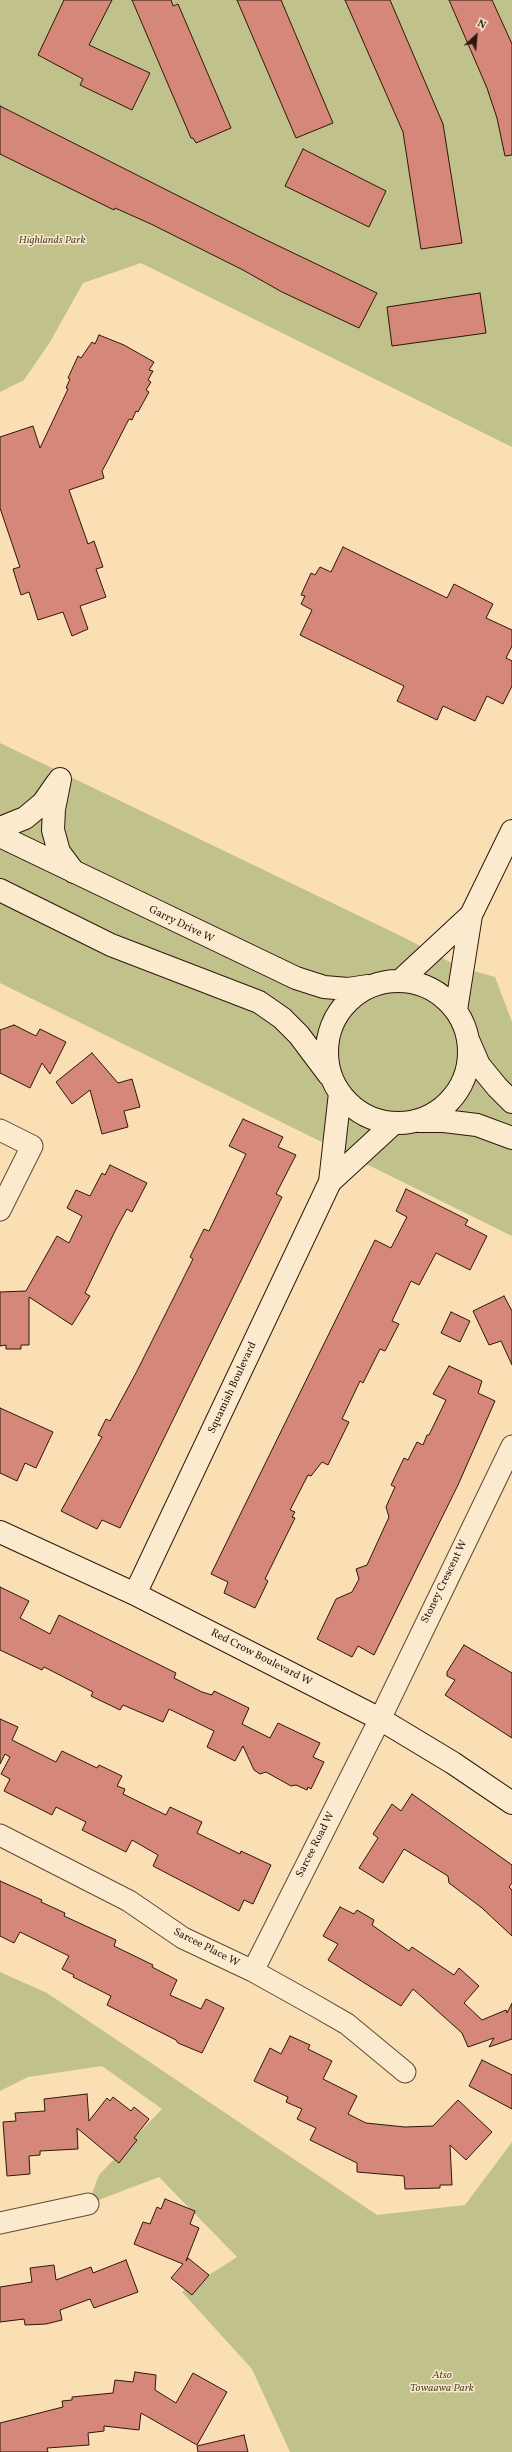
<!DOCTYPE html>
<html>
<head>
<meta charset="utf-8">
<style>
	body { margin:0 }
	#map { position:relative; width:512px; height:2452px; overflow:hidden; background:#f9dfb3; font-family:Vollkorn,serif }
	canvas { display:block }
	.north { position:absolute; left:456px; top:16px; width:40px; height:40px; -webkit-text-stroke:3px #fbeace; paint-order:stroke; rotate:26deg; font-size:11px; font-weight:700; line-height:16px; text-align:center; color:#2f170c }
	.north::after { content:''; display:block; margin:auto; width:14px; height:18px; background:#2f170c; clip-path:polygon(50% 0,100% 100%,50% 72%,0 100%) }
</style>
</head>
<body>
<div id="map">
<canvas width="512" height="2452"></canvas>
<div class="north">N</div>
</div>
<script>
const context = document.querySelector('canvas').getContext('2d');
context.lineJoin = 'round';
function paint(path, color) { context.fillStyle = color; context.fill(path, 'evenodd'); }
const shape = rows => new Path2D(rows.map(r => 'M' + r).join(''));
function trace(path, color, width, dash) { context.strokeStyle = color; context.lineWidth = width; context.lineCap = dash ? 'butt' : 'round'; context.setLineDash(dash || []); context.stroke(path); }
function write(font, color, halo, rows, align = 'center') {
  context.font = font + ' Vollkorn,serif'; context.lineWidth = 3; context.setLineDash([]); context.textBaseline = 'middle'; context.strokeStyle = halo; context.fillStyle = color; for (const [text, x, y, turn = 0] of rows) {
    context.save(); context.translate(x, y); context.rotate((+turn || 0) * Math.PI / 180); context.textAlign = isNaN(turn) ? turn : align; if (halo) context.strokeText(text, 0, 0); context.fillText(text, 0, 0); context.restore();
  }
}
const green = shape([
	[0,0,512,0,512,447,141,263,83,283,50,342,24,380,0,392],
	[0,743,405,938,459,967,495,977,512,1022,512,1236,0,983],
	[0,1972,47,1993,377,2215,465,2205,512,2142,512,2452,290,2452,252,2369,182,2292,237,2257,159,2177,88,2204,99,2175,162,2109,102,2066,28,2077,0,2091]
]);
const building = shape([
	[64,0,112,0,89,45,150,73,132,110,80,85,83,79,38,55,64,0],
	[132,0,171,0,173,6,178,4,231,128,196,143,193,138,191,138,132,0],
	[237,0,281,0,333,123,296,138,237,0],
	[345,0,390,0,443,124,462,243,421,249,403,132,345,0],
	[449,0,492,0,512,44,512,155,505,156,497,118,487,88,449,0],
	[0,106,260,237,377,293,359,328,282,292,243,270,151,224,115,208,114,210,0,154,0,106],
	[303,149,386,191,369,227,285,186,303,149],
	[480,293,486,333,392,346,387,307,480,293],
	[99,335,124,345,154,362,149,370,153,371,148,380,151,382,146,390,149,392,138,412,136,411,132,420,129,419,108,460,102,471,104,478,69,490,88,544,94,541,103,567,96,569,106,597,80,606,88,629,72,636,63,612,38,620,29,592,21,595,13,569,20,567,0,508,0,437,33,426,40,448,68,389,66,388,70,379,68,378,78,356,81,358,92,342,95,344,99,335],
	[343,547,447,598,454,584,493,604,486,618,512,630,512,646,506,658,512,661,512,686,503,704,487,696,475,721,443,706,437,720,397,701,404,686,300,635,312,610,301,604,305,596,301,595,311,573,315,575,320,567,331,572,343,547],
	[14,1025,36,1036,40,1029,66,1042,50,1074,42,1063,30,1088,0,1073,0,1030,14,1025],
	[92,1053,118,1083,132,1079,140,1107,124,1111,128,1127,102,1134,90,1090,72,1104,56,1082,92,1053],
	[243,1119,283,1137,278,1147,296,1155,276,1194,282,1197,120,1528,102,1520,97,1529,61,1511,102,1437,98,1435,106,1419,110,1421,137,1371,193,1259,190,1257,204,1229,209,1231,246,1154,229,1146,243,1119],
	[110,1165,147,1183,132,1212,127,1209,116,1229,85,1293,90,1296,72,1325,29,1297,29,1345,21,1345,21,1349,6,1349,6,1345,0,1346,0,1292,26,1291,57,1236,69,1243,82,1216,67,1208,76,1190,90,1196,102,1173,105,1175,110,1165],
	[406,1189,468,1220,465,1225,487,1236,470,1270,436,1253,419,1285,411,1281,392,1321,399,1324,385,1351,380,1349,363,1383,360,1381,342,1419,349,1422,328,1465,322,1462,311,1476,308,1475,290,1510,295,1512,292,1517,295,1518,265,1579,268,1581,255,1608,224,1593,228,1582,211,1574,375,1240,391,1248,407,1217,396,1211,406,1189],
	[504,1296,512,1311,512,1365,501,1341,489,1345,473,1311,504,1296],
	[451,1312,470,1321,460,1342,441,1333,451,1312],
	[449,1366,482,1381,478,1393,495,1401,458,1485,374,1655,358,1646,352,1657,317,1639,336,1599,352,1592,359,1579,356,1569,367,1565,389,1517,386,1507,395,1487,391,1485,404,1458,408,1460,417,1442,423,1445,427,1435,429,1435,446,1400,433,1394,449,1366],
	[0,1408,53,1432,36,1468,25,1463,17,1481,0,1473,0,1408],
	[0,1587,29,1601,20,1618,50,1634,59,1615,176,1673,174,1678,202,1692,212,1695,214,1691,249,1708,242,1724,270,1738,278,1723,320,1743,313,1757,324,1762,311,1789,308,1787,307,1790,296,1785,291,1786,266,1772,260,1774,254,1770,243,1746,235,1761,207,1747,214,1731,169,1709,163,1722,123,1705,120,1710,91,1696,93,1692,44,1667,42,1670,0,1650,0,1587],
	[464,1645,512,1673,512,1738,445,1695,455,1680,447,1676,447,1672,464,1645],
	[0,1719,18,1727,12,1740,56,1762,62,1751,97,1768,99,1765,122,1776,117,1786,125,1789,123,1794,166,1815,170,1807,202,1822,197,1833,240,1854,241,1851,271,1865,253,1904,244,1900,239,1911,153,1866,158,1855,132,1840,126,1852,82,1830,86,1822,56,1807,52,1815,4,1791,10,1779,1,1774,10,1757,5,1754,0,1764,0,1719],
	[412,1794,512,1865,512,1883,509,1887,512,1890,512,1936,482,1908,449,1883,448,1876,404,1849,383,1883,359,1868,378,1838,373,1834,392,1804,401,1811,412,1794],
	[0,1881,42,1900,41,1902,65,1913,64,1916,116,1940,114,1946,153,1965,152,1967,177,1980,170,1995,201,2009,206,1999,224,2008,202,2053,178,2043,176,2040,107,2005,111,1996,73,1977,74,1975,62,1969,69,1956,20,1932,14,1943,0,1936,0,1881],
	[340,1907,354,1914,357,1910,374,1920,372,1925,409,1951,412,1947,454,1975,459,1968,479,1986,464,2003,482,2020,506,2010,507,2013,512,2003,512,2039,489,2047,494,2038,468,2047,462,2033,413,1989,401,2006,328,1960,338,1944,323,1936,340,1907],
	[290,2036,310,2045,308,2049,332,2061,323,2079,357,2096,348,2114,366,2123,405,2127,433,2126,458,2100,492,2132,466,2160,450,2145,452,2185,440,2185,440,2188,405,2189,404,2176,357,2172,357,2163,310,2140,316,2128,297,2119,302,2109,286,2102,288,2097,254,2081,270,2048,281,2054,290,2036],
	[482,2060,512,2075,512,2109,469,2086,482,2060],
	[87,2094,89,2121,107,2098,110,2101,113,2097,131,2111,134,2107,149,2119,134,2138,137,2140,119,2163,77,2128,78,2149,40,2151,40,2155,29,2156,30,2174,7,2176,3,2122,16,2121,15,2113,45,2111,44,2099,87,2094],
	[165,2199,195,2211,190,2224,199,2228,186,2261,188,2258,209,2275,192,2295,171,2278,183,2264,134,2244,143,2222,150,2224,157,2207,161,2209,165,2199],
	[126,2260,138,2292,94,2308,90,2299,60,2310,62,2320,46,2324,25,2325,24,2319,0,2322,0,2287,32,2282,30,2268,54,2265,56,2280,91,2267,93,2273,126,2260],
	[135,2372,156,2375,155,2390,176,2403,193,2373,227,2392,197,2445,141,2413,139,2430,104,2426,104,2431,88,2433,89,2445,47,2448,48,2452,0,2452,0,2423,63,2407,62,2401,72,2400,72,2397,113,2393,115,2380,133,2382,135,2372],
	[244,2435,248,2452,198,2452,197,2446,244,2435]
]);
const street = shape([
	[0,1130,32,1146,0,1210],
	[0,1835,129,1901,183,1938,253,1971,314,2005,347,2024,405,2072],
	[253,1971,380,1719,512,1446],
	[0,2223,88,2204]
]);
const secondary = shape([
	[60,779,54,809,53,830,59,852,74,872],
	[0,828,25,818,43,803,57,783],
	[0,836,296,978,324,987,348,989,368,986],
	[0,890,111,945,259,1002,282,1018,299,1035,329,1075],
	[401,980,471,915],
	'327 1052a71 71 0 1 1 142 0a71 71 0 1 1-142 0Z',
	[456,1010,471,915,512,831],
	[469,1042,479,1065,497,1087,512,1102],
	[419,1121,444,1121,477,1125,512,1138],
	[330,1182,394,1123],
	[0,1532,135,1594,380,1719,453,1763,512,1803],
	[135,1594,330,1182,340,1093]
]);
const parkNames = [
	["Highlands Park",52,241],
	["Atso",442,2376],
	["Towaawa Park",442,2389]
];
const streetNames = [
	["Garry Drive W",181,925,26],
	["Squamish Boulevard",233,1388,-65],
	["Stoney Crescent W",445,1582,-64],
	["Red Crow Boulevard W",261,1658,27],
	["Sarcee Road W",316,1845,-63],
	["Sarcee Place W",206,1948,27]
];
paint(green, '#c0c18b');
paint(building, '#d5877a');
trace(building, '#2f170c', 1);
trace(street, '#624936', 23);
trace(secondary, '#2f170c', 24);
trace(street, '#fbeace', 21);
trace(secondary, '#fbeace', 22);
write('italic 11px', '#5a4a32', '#fbeace', parkNames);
write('11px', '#2f170c', '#fbeace', streetNames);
</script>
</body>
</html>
